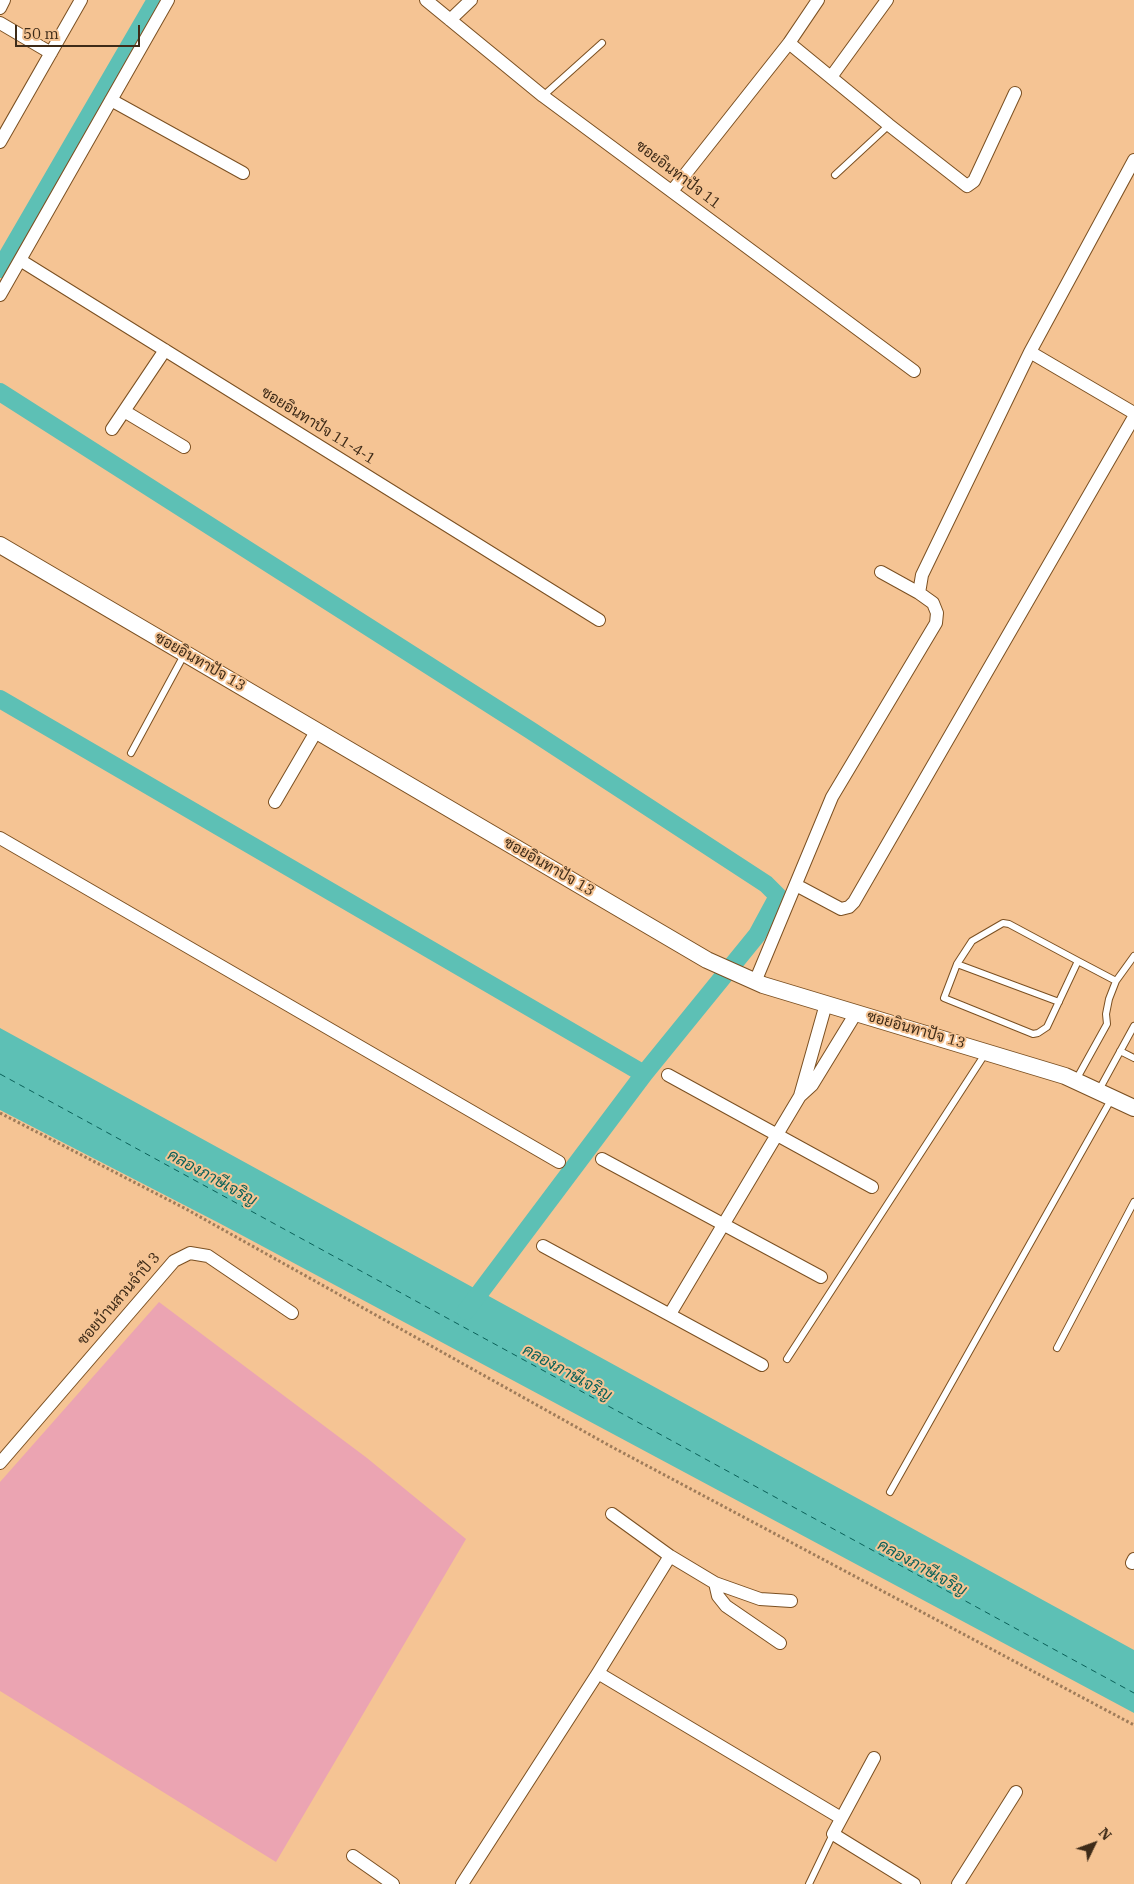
<!DOCTYPE html>
<html>
<head>
<meta charset="utf-8">
<style>
	body { margin:0 }
	#map { position:relative; width:1134px; height:1884px; overflow:hidden; background:#f5c494; font-family:"IBM Plex Serif",serif }
	canvas { display:block }
	.north { position:absolute; left:1069px; top:1819px; width:50px; height:50px; -webkit-text-stroke:4px #f5c494; paint-order:stroke; rotate:48deg; font-size:14px; font-weight:700; line-height:20px; text-align:center; color:#3e2b18 }
	.north::after { content:''; display:block; margin:auto; width:18px; height:22px; background:#3e2b18; clip-path:polygon(50% 0,100% 100%,50% 72%,0 100%) }
	.scale { position:absolute; left:15px; top:25px; width:125px; height:22px; box-sizing:border-box; border:2px solid #3e2b18; border-top:0; padding-left:6px; font-size:15px; line-height:18px; white-space:nowrap; color:#3e2b18; -webkit-text-stroke:4px #f5c494; paint-order:stroke }
</style>
</head>
<body>
<div id="map">
<canvas width="1134" height="1884"></canvas>
<div class="north">N</div>
<div class="scale">50 m</div>
</div>
<script>
const context = document.querySelector('canvas').getContext('2d');
context.lineJoin = 'round';
function paint(path, color) { context.fillStyle = color; context.fill(path, 'evenodd'); }
const shape = rows => new Path2D(rows.map(r => 'M' + r).join(''));
function trace(path, color, width, dash) { context.strokeStyle = color; context.lineWidth = width; context.lineCap = dash ? 'butt' : 'round'; context.setLineDash(dash || []); context.stroke(path); }
function write(font, color, halo, rows, align = 'center') {
  context.font = font + ' "IBM Plex Serif",Sarabun,serif'; context.lineWidth = 4; context.setLineDash([]); context.textBaseline = 'middle'; context.strokeStyle = halo; context.fillStyle = color; for (const [text, x, y, turn = 0] of rows) {
    context.save(); context.translate(x, y); context.rotate((+turn || 0) * Math.PI / 180); context.textAlign = isNaN(turn) ? turn : align; if (halo) context.strokeText(text, 0, 0); context.fillText(text, 0, 0); context.restore();
  }
}
const green = shape([
	[159,1302,367,1458,466,1539,276,1862,0,1691,0,1482]
]);
const water = shape([
	[0,1028,1134,1650,1134,1713,219,1223,0,1110]
]);
const canal = shape([
	[0,269,156,0],
	[0,392,530,730,766,884,778,896,757,935,644,1074,466,1311],
	[0,699,644,1074]
]);
const ferry = shape([
	[0,1074,1134,1693]
]);
const path = shape([
	[0,1113,186,1209,612,1447,1134,1725]
]);
const service = shape([
	[543,96,602,43],
	[835,175,889,125],
	[131,753,184,655],
	[1078,961,1047,1027,1038,1033,1033,1034,944,998,957,964,972,941,1003,923,1009,924,1078,961,1116,981],
	[957,964,1059,1002],
	[1120,1051,1134,1058],
	[1076,1080,1107,1024,1106,1014,1109,999,1116,981,1134,956],
	[1099,1090,1134,1026],
	[1057,1348,1134,1202],
	[787,1359,985,1054],
	[890,1492,1112,1098],
	[809,1884,833,1834]
]);
const minor = shape([
	[426,0,543,96,914,371],
	[0,8,4,0],
	[450,20,471,0],
	[0,23,51,53],
	[789,43,889,125,967,186,974,181,1015,93],
	[831,77,887,0],
	[111,100,243,173],
	[0,142,81,0],
	[672,191,789,43,818,0],
	[20,260,599,620],
	[0,295,168,0],
	[1030,352,1134,413],
	[124,411,184,447],
	[112,429,165,350],
	[881,572,919,593],
	[275,802,317,730],
	[0,838,559,1162],
	[796,885,841,909,849,907,854,902,1134,417],
	[755,982,832,797,936,623,937,613,933,603,919,593,922,575,1030,352,1134,160],
	[668,1075,872,1187],
	[800,1096,812,1085,856,1013],
	[602,1159,821,1277],
	[543,1246,762,1365],
	[670,1314,800,1096,826,1004],
	[0,1463,174,1261,190,1253,208,1256,292,1313],
	[612,1514,670,1556,715,1583,760,1599,791,1601],
	[1132,1563,1134,1559],
	[715,1583,718,1596,726,1606,780,1643],
	[598,1673,841,1818],
	[874,1758,833,1834,914,1884],
	[353,1856,393,1884],
	[462,1884,598,1673,670,1556],
	[958,1884,1016,1792]
]);
const tertiary = shape([
	[0,545,707,960,763,985,1065,1076,1134,1108]
]);
const streetNames = [
	["ซอยอินทาปัจ 11",678,175,37],
	["ซอยอินทาปัจ 11-4-1",318,426,32],
	["ซอยอินทาปัจ 13",200,662,30],
	["ซอยอินทาปัจ 13",549,867,30],
	["ซอยอินทาปัจ 13",916,1030,16],
	["ซอยบ้านสวนจำปี 3",119,1299,-49]
];
const waterNames = [
	["คลองภาษีเจริญ",212,1178,29],
	["คลองภาษีเจริญ",567,1373,29],
	["คลองภาษีเจริญ",922,1568,29]
];
paint(green, '#eba4b2');
paint(water, '#5dc0b5');
trace(canal, '#5dc0b5', 18);
trace(ferry, '#0b6159', 1, [6, 5]);
trace(service, '#7b5022', 8);
trace(minor, '#7b5022', 14);
trace(tertiary, '#7b5022', 18);
trace(path, '#9f7c5a', 3, [2.5, 2.5]);
trace(service, '#fff', 6);
trace(minor, '#fff', 12);
trace(tertiary, '#fff', 16);
write('15px', '#3e2b18', '#f5c494', streetNames);
write('italic 16px', '#0b6159', '#f5c494', waterNames);
</script>
</body>
</html>
